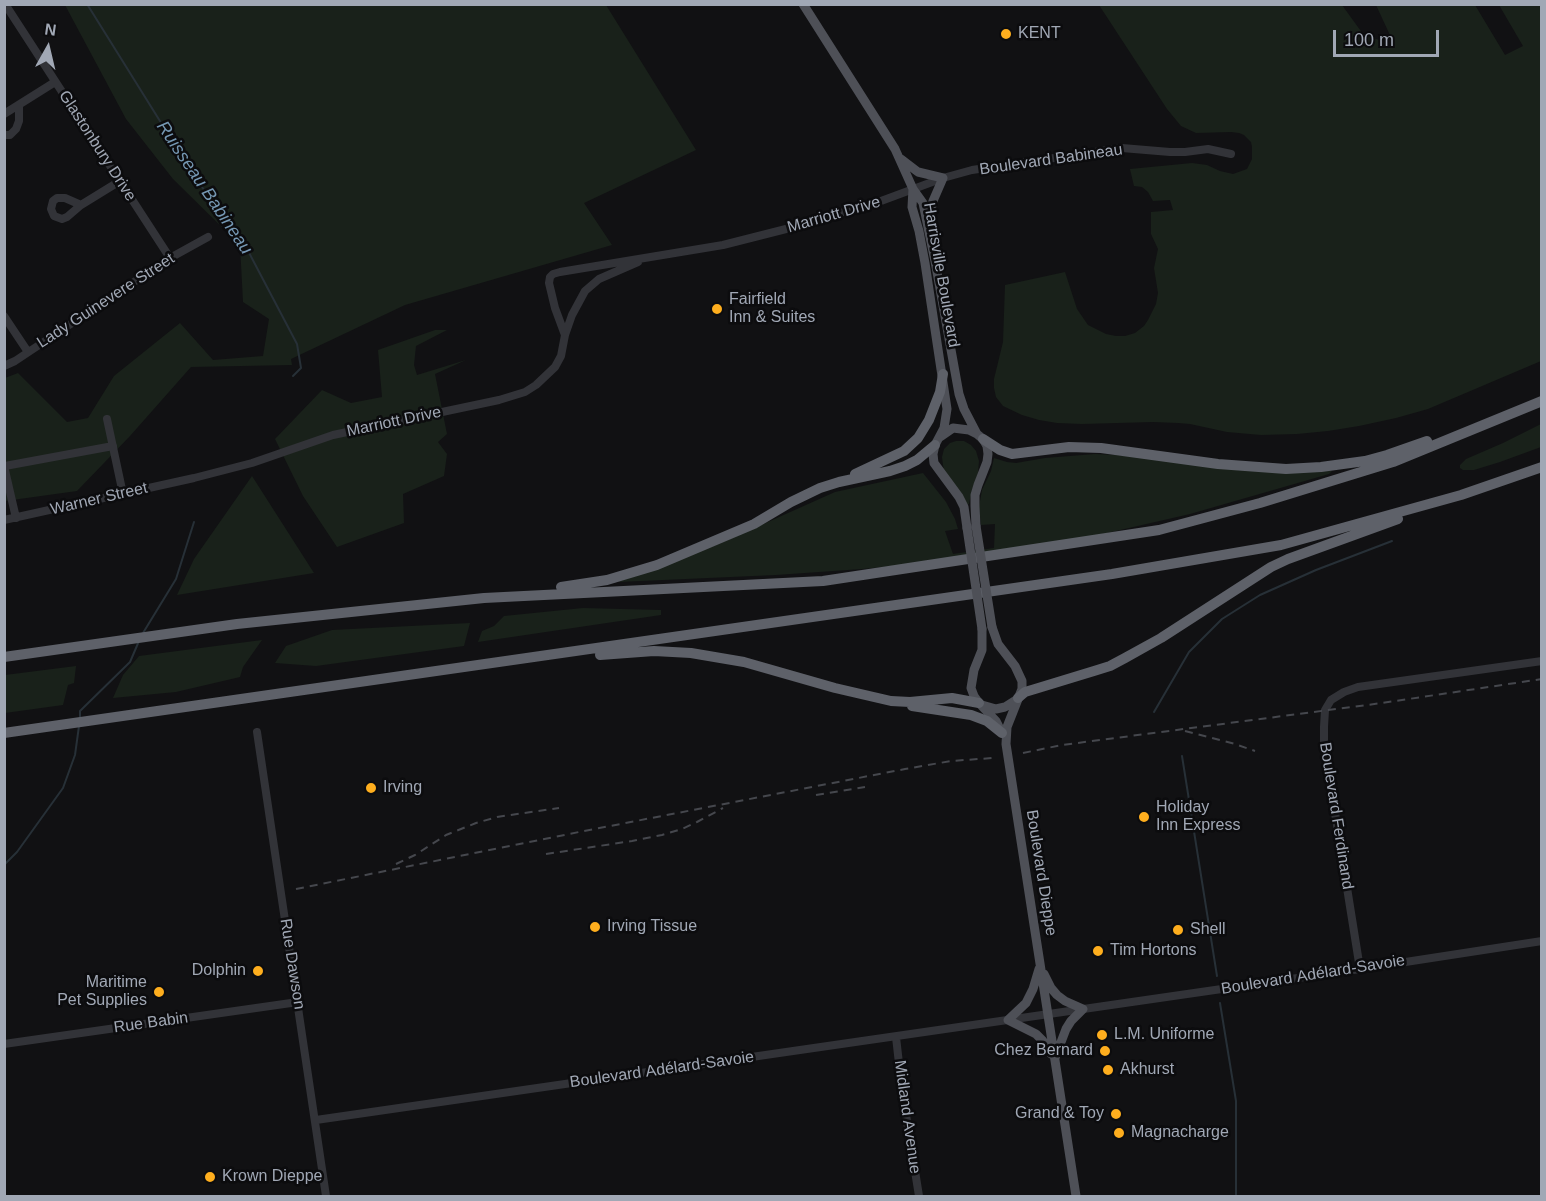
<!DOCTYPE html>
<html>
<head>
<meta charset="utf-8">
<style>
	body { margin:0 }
	#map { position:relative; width:1546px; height:1201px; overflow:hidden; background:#111113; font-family:Helvetica,sans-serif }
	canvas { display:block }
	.frame { position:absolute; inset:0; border:6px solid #a1a8b5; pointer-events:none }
	.north { position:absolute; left:18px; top:18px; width:60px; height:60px; -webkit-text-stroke:4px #0c0c0e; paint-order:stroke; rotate:8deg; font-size:16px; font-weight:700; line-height:24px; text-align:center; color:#a1a8b5 }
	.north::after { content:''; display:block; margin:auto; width:21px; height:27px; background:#a1a8b5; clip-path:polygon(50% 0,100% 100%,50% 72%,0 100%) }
	.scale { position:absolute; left:1333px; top:30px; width:106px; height:27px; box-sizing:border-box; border:3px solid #a1a8b5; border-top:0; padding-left:8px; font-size:18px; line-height:21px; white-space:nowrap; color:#a1a8b5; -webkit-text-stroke:4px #0c0c0e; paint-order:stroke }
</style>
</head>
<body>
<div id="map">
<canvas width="1546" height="1201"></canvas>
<div class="frame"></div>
<div class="north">N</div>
<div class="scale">100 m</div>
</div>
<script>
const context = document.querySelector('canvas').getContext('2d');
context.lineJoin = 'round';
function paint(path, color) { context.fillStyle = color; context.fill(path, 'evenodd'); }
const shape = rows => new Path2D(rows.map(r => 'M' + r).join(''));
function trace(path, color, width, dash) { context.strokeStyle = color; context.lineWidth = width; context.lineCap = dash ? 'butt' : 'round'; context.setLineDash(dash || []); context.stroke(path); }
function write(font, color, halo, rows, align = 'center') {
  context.font = font + ' Helvetica,sans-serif'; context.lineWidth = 5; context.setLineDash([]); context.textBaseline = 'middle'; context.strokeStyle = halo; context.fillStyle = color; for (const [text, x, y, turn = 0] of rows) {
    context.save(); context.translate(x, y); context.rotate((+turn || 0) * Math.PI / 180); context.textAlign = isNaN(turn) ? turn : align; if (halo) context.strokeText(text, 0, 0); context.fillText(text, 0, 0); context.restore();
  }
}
const green = shape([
	[65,5,606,5,696,150,584,203,612,245,405,305,291,359,292,365,191,367,130,436,77,491,5,501,5,378,18,373,67,422,88,418,114,376,180,323,213,360,263,356,269,319,243,302,240,245,173,179,126,119],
	[1099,5,1342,5,1363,34,1395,46,1376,5,1475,5,1505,55,1523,46,1499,5,1541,5,1541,361,1428,409,1396,418,1359,426,1328,431,1297,434,1261,435,1227,432,1190,424,1178,423,1153,422,1082,424,1057,423,1039,420,1022,415,1003,406,996,397,994,388,994,379,1003,342,1005,285,1065,272,1077,309,1088,325,1106,334,1116,336,1125,336,1135,333,1144,326,1148,320,1156,304,1158,293,1154,268,1158,249,1151,234,1151,212,1173,210,1170,200,1153,201,1148,192,1142,187,1134,186,1130,169,1192,163,1207,165,1220,171,1233,174,1247,169,1252,159,1252,147,1251,142,1244,135,1239,133,1231,132,1196,133,1181,126,1167,109],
	[435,330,447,330,416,346,414,365,417,375,466,360,435,374,447,434,438,442,447,454,444,476,403,494,404,523,337,547,303,496,275,439,322,390,351,403,382,397,378,350],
	[1541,424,1541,447,1500,462,1474,470,1463,470,1460,468,1460,465,1466,459,1503,443],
	[956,441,964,441,971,445,976,451,979,461,978,473,972,490,969,504,967,505,944,469,943,465,942,457,944,449,950,443],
	[1095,454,1116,455,1332,471,1329,474,1190,514,1081,539,903,565,862,569,776,575,618,582,721,543,835,492,923,473,946,502,955,519,958,529,945,531,953,554,994,548,995,524,981,525,979,507,982,490,991,471,994,458,1007,462,1016,463,1045,458],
	[252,476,314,573,177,595,194,559],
	[583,608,661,610,661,615,478,642,482,631,494,626,504,616],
	[470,623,464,646,316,666,275,663,286,646,332,630],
	[262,640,243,667,240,677,176,692,113,698,123,675,139,656],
	[76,666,74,683,68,685,63,705,5,713,5,675]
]);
const stream = shape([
	[87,4,193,174,213,203,236,228,297,344,301,368,293,376],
	[143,633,176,579,194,522],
	[1154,712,1189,652,1222,619,1260,595,1316,570,1392,541],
	[80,717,80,711,130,662,139,641],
	[1182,756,1217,976],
	[4,865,17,852,63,788,75,755,79,726],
	[1220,1003,1236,1101,1236,1196]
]);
const minor = shape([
	[5,4,170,258],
	[4,114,55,82],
	[4,135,10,135,16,129,19,121,19,105],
	[81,205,67,217,62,219,54,216,51,209,53,201,57,198,65,198,81,205,120,181],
	[4,316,28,352],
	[565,335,555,308,549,283,550,277,553,274,560,272,723,245,786,229,881,201,943,178,972,170,1122,148,1170,152,1185,152,1208,149,1231,154],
	[4,366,15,361,170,258,208,237],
	[107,419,123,494],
	[4,466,16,518],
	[5,466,113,446],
	[4,520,194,478,252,463,333,435,499,400,525,392,536,385,555,367,561,356,565,335,572,315,585,291,599,279,638,262],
	[257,732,326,1196],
	[1360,969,1324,744,1324,727,1325,710,1331,700,1344,692,1358,687,1542,661],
	[896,1037,902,1090,919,1196],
	[4,1044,298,1002],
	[316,1120,1360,969,1542,941]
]);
const major = shape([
	[803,4,895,149,913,189,923,203,935,261,959,394,964,409,977,434],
	[901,159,918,172,943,178,933,201,929,219],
	[913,189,912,207,919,231,925,263,947,409,944,428,935,445,933,454,934,463,959,497,964,507,967,528],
	[940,437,953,428,969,430,977,434,983,439,987,446,988,454,987,462,978,485,975,495,975,506,976,526],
	[992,627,998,644,1015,666,1022,681,1022,689,1007,727,1006,744,1076,1196],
	[982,629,982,650,974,670,971,688,974,696,979,703,996,721,1001,731],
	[982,705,996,709,1005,707,1016,700],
	[1039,969,1033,989,1026,1003,1008,1020,1036,1034,1043,1041,1051,1054],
	[1044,974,1051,988,1057,995,1065,1001,1083,1009,1071,1021,1066,1029,1055,1058]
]);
const highway = shape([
	[983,439,1000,450,1012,454,1069,447,1101,448,1218,464,1286,469,1321,467,1365,461,1387,455,1427,441],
	[855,474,904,451,918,438,929,420,940,392,943,374],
	[561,587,607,580,657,565,754,524,791,502,820,488,839,482,890,471,905,466,917,460,935,445],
	[600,655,654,651,691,653,744,662,835,688,891,701,910,702,952,698,979,703],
	[4,657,237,624,484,598,823,581,1159,530,1260,503,1393,462,1542,401],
	[1018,698,1025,692,1035,689,1094,671,1110,666,1125,658,1161,638,1271,567,1288,559,1398,519],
	[912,706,971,715,987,721,1002,733],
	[4,733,1112,574,1281,545,1461,495,1542,467]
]);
const rail = shape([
	[1185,731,1235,744,1255,751],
	[1023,753,1062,745,1382,703,1542,679],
	[816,795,865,787],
	[546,854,632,841,662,835,682,829,697,822,723,808],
	[396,864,415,855,446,835,476,823,497,817,559,808],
	[296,889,579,832,905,769,951,761,993,758]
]);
const majorBridge = shape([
	[976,526,992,627],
	[967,528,982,629]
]);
const markers = [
	[1006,34,6,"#feae1e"],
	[717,309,6,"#feae1e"],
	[371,788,6,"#feae1e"],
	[1144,817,6,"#feae1e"],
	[595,927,6,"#feae1e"],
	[1178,930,6,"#feae1e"],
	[1098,951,6,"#feae1e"],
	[258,971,6,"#feae1e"],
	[159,992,6,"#feae1e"],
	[1102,1035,6,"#feae1e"],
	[1105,1051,6,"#feae1e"],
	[1108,1070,6,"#feae1e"],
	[1116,1114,6,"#feae1e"],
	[1119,1133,6,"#feae1e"],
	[210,1177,6,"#feae1e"]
];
const poiNames = [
	["KENT",1018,34],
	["Fairfield",729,300],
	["Inn & Suites",729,318],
	["Irving",383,788],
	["Holiday",1156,808],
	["Inn Express",1156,826],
	["Irving Tissue",607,927],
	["Shell",1190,930],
	["Tim Hortons",1110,951],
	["Dolphin",246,971,"right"],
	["Maritime",147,983,"right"],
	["Pet Supplies",147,1001,"right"],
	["L.M. Uniforme",1114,1035],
	["Chez Bernard",1093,1051,"right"],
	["Akhurst",1120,1070],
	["Grand & Toy",1104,1114,"right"],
	["Magnacharge",1131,1133],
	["Krown Dieppe",222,1177]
];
const streetNames = [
	["Glastonbury Drive",97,146,57],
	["Boulevard Babineau",1051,160,-8],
	["Marriott Drive",834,215,-16],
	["Harrisville Boulevard",941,275,80],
	["Lady Guinevere Street",106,301,-33],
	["Marriott Drive",394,422,-12],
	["Warner Street",99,499,-13],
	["Boulevard Ferdinand",1336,816,81],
	["Boulevard Dieppe",1041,873,81],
	["Rue Dawson",292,964,81],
	["Boulevard Adélard-Savoie",1313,975,-9],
	["Rue Babin",151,1023,-8],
	["Boulevard Adélard-Savoie",662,1070,-8],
	["Midland Avenue",907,1117,82]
];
const waterNames = [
	["Ruisseau Babineau",204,188,56]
];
paint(green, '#19211a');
trace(stream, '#273037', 2);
trace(minor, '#323338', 8);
trace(major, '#4e5057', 9);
trace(highway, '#5e6169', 10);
trace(rail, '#45474d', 2, [8, 6]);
trace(majorBridge, '#4e5057', 9);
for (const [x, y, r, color] of markers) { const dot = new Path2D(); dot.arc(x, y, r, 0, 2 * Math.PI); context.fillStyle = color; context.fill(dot); trace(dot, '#0c0c0e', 2); }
write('16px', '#a1a8b5', '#0c0c0e', poiNames, 'left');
write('16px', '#a1a8b5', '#0c0c0e', streetNames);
write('italic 18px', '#7597b3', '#0c0c0e', waterNames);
</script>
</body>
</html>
